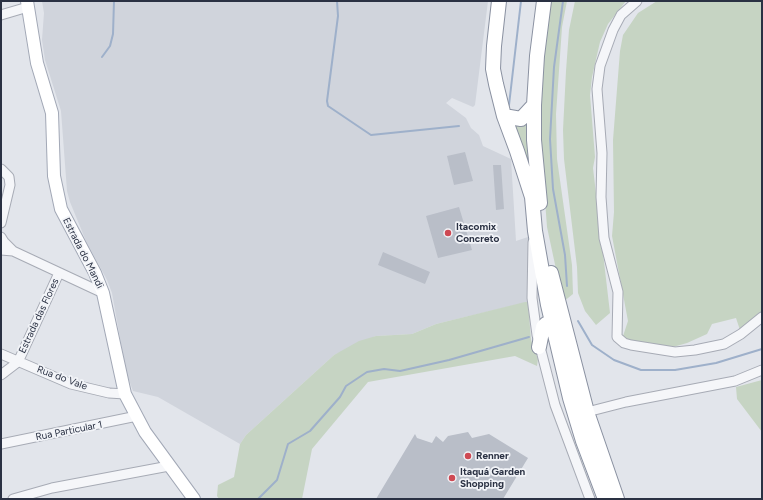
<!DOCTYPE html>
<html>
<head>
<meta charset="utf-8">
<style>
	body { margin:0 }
	#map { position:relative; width:763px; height:500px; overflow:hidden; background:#e2e5eb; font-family:Figtree,sans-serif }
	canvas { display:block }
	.frame { position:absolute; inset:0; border:2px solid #2a3143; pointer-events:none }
</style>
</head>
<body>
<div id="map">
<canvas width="763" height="500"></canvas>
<div class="frame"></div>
</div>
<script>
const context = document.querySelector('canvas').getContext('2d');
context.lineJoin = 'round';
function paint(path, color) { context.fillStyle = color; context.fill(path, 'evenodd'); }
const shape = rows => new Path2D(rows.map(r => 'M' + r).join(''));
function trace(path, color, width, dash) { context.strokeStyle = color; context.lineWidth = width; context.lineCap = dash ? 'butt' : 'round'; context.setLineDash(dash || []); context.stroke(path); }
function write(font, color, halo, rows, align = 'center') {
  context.font = font + ' Figtree,sans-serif'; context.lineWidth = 3.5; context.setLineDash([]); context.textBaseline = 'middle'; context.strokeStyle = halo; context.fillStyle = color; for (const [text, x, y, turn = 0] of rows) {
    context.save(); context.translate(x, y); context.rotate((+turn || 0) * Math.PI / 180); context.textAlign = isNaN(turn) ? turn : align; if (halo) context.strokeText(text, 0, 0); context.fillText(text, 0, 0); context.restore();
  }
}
const built = shape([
	[42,1,488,1,475,105,473,107,452,98,446,103,466,118,471,128,479,135,483,146,511,159,516,241,528,237,528,302,436,324,412,334,376,336,334,355,246,435,240,444,158,397,133,391,126,372,112,293,107,280,86,241,70,202,67,191,61,111,45,60,42,40,44,13]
]);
const green = shape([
	[551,1,567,1,562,27,556,114,557,159,572,265,573,294,563,302,547,227,540,134,543,57],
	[575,1,626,1,608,24,600,42,592,77,590,95,595,157,593,168,610,313,596,325,585,311,578,293,577,267,564,159,563,130,566,71,569,30],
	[657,1,762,1,762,312,758,319,740,330,736,318,712,324,707,334,687,343,673,347,632,344,622,339,628,321,612,236,614,212,613,140,620,51,623,35,638,13],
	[531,117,534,184,514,125],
	[525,302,528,302,531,340,538,359,537,366,515,356,368,382,312,449,302,499,219,499,217,496,218,485,234,477,240,444,246,435,334,355,359,341,376,336,412,334,436,324],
	[762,380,762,432,737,399,736,387]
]);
const stream = shape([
	[337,1,338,16,327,101,328,106,371,135,459,126],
	[563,1,554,67,550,139,553,189,565,255,567,286],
	[102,57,110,46,113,34,114,1],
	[509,105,521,1],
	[578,321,592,345,614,360,641,370,675,370,716,363,762,349],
	[258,499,277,480,288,444,310,431,340,397,346,386,367,372,384,369,400,371,449,360,529,337]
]);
const building = shape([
	[465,152,473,181,454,185,447,156],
	[493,165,501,165,504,209,496,210],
	[459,207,472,250,438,258,426,216],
	[383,252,430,272,425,284,378,265],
	[468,432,472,438,489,434,528,458,503,499,376,499,415,434,417,438,432,443,436,436,443,442,448,436]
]);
const minor = shape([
	[637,1,621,15,613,30,600,66,597,89,602,153,601,197,604,238,618,292,617,337,624,343,631,345,675,352,695,350,724,344,741,334,762,317],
	[1,15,28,7],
	[1,169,9,177,10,185,1,223],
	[1,237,4,242,13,251],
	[533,242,532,298,537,335,555,405,590,499],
	[1,250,13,251,103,293],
	[1,354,71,384,109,393,125,394],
	[1,375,18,362,59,273],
	[587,412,626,402,735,381,762,370],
	[1,444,137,416],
	[13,499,52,488,169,466]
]);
const major = shape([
	[27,1,37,63,52,113,54,176,61,209,95,273,103,293,125,394,145,432,194,499]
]);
const highway = shape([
	[499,1,494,46,493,69,496,84,504,116,517,151,532,197,535,231,548,305,570,398,583,441,605,499],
	[504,116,521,119,534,105],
	[540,203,534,140,534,105,537,56,544,1],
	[551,273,587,412,617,499],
	[539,347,543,327,546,324,552,323,560,327]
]);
const markers = [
	[448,233,4,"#ce4953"],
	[468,456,4,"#ce4953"],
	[452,478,4,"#ce4953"]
];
const poiNames = [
	["Itacomix",456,227],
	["Concreto",456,239],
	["Renner",476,456],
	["Itaquá Garden",460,472],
	["Shopping",460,484]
];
const streetNames = [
	["Estrada do Mandi",83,253,63],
	["Estrada das Flores",39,316,-65],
	["Rua do Vale",62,378,20],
	["Rua Particular 1",69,431,-11]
];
paint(built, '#d0d4dc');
paint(green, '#c6d4c3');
trace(stream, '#9eb0ca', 2);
paint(building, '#b9bec8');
trace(minor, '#a7abb5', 11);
trace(major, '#a2a8b6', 14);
trace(highway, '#8a91a1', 16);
trace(minor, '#f5f6f9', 9);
trace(major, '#fff', 12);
trace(highway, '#fff', 14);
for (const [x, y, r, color] of markers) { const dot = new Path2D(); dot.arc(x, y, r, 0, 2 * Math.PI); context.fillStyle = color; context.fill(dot); trace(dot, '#f2f4f8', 1.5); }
write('bold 10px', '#2a3143', '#f2f4f8', poiNames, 'left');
write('10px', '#2a3143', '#f2f4f8', streetNames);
</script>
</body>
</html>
